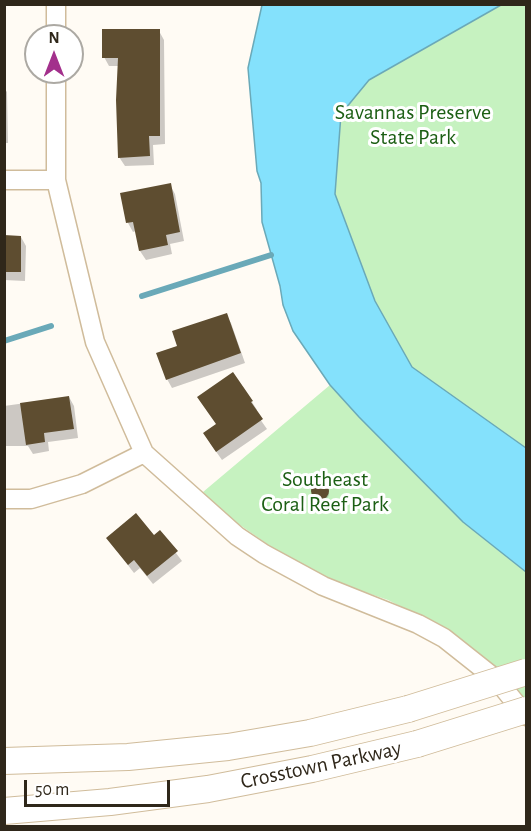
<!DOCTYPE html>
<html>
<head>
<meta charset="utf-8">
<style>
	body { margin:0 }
	#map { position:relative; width:531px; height:831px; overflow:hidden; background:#fffbf4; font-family:"Alegreya Sans",sans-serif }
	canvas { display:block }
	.frame { position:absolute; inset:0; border:6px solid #2f271a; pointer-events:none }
	.north { position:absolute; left:24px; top:24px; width:60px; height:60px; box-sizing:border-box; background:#fff; border:2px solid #aca9a3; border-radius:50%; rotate:0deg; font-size:16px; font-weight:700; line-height:24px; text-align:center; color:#2f271a }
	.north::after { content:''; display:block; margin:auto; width:21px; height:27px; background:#a3308c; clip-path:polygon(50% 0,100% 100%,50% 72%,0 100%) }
	.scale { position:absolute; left:24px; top:780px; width:146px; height:27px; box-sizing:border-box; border:3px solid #2f271a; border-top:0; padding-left:8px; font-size:18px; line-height:21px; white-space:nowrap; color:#2f271a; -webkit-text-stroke:4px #fff; paint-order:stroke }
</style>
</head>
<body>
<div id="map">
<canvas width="531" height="831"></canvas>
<div class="frame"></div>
<div class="north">N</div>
<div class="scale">50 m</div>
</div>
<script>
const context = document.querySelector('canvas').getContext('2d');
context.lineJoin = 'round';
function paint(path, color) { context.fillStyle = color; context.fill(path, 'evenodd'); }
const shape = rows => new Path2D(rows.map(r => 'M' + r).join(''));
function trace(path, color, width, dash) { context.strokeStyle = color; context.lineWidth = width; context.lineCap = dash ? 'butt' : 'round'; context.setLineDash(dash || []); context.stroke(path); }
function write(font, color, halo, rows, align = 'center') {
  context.font = font + ' "Alegreya Sans",sans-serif'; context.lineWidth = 6; context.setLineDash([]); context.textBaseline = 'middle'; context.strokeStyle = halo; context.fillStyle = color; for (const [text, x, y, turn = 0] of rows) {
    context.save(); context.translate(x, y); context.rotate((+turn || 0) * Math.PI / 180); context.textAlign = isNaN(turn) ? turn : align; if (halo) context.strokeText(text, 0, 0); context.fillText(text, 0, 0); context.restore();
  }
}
const green = shape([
	[352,5,526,5,526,498,322,301],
	[330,385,359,417,463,522,526,572,526,708,513,690,476,651,444,629,388,600,341,584,296,564,227,516,203,492]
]);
const water = shape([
	[262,5,501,5,369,80,341,114,335,194,375,301,412,367,526,448,526,572,463,522,359,417,330,385,293,331,283,305,280,286,262,222,261,183,257,171,248,68,262,5]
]);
const shadow = shape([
	[131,4,171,4,171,6],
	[159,31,164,40,165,144,153,145,154,165,125,166,119,157,119,66,109,66,104,57],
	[4,88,7,92,8,143,4,143],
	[170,185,175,194,184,241,170,244,172,254,146,260,140,251,136,231,133,232,128,223,122,194],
	[4,237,21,237,26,246,25,281,4,280],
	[226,315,231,323,245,363,172,388,167,379,179,347],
	[233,374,252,402,257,410,255,412,267,429,222,460,210,443],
	[69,397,74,406,78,438,48,442,49,451,33,454,28,446,4,446,4,406],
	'313 493a8 8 0 1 1 16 0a8 8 0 1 1-16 0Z',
	[160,532,182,561,153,584,140,568,134,573,107,538,154,537]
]);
const stream = shape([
	[142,296,271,255],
	[4,341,51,326]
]);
const building = shape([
	[102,29,160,29,160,136,149,136,150,156,118,158,116,100,118,58,102,58],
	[171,183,180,232,166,235,168,245,139,251,133,222,126,223,120,193],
	[4,235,21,236,21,272,4,272],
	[227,313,241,353,166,380,156,353,177,346,172,331],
	[233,372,253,401,251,402,263,419,216,452,203,433,216,424,197,397],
	[69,396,74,429,44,433,45,442,26,445,20,403],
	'311 491a9 9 0 1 1 18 0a9 9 0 1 1-18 0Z',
	[136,513,154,535,160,530,178,551,147,576,134,560,128,565,106,538]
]);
const minor = shape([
	[56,36,56,4],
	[56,72,56,180,95,342,144,453,237,536,264,554,323,586,418,624,444,638,497,680,526,716],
	[4,180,56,180],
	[4,499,31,499,82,484,144,453]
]);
const secondary = shape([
	[4,761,128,757,228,747,310,733,408,709],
	[4,811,110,802,208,789,312,769,417,744]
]);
const secondaryBridge = shape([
	[408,709,526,672],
	[417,744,526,710]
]);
const parkNames = [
	["Savannas Preserve",413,112],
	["State Park",413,137],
	["Southeast",325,479],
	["Coral Reef Park",325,504]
];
const streetNames = [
	["Crosstown Parkway",321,765,-12]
];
paint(green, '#c6f2c0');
paint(water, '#84e1fc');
trace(water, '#6aa9b8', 1.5);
paint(shadow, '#0003');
trace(stream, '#6aa9b8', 6);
paint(building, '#5e4d30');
trace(minor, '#d0bc9b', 21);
trace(secondary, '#d0bc9b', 28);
trace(minor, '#fff', 18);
trace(secondary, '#fff', 26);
trace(secondaryBridge, '#d0bc9b', 28, []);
trace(secondaryBridge, '#fff', 26);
write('22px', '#1c5f14', '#fff', parkNames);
write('22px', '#2f271a', '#fff', streetNames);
</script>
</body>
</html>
